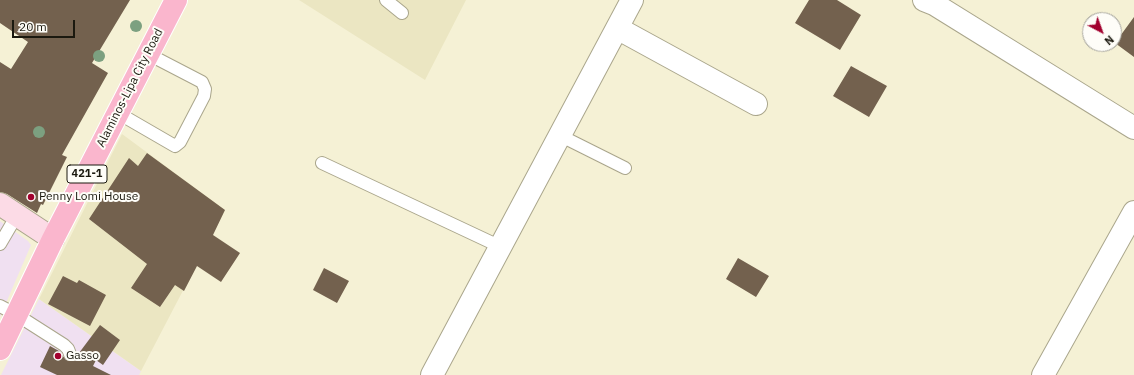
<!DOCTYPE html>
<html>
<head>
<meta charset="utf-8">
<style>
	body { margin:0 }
	#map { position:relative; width:1134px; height:375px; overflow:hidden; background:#f5f1d5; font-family:"IBM Plex Sans",sans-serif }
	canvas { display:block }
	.north { position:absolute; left:1082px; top:12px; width:40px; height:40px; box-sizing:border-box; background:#fefdf8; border:1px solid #a3a29b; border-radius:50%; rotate:139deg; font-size:11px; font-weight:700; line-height:16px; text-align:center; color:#1b190f }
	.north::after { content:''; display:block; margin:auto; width:14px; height:18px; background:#a2012e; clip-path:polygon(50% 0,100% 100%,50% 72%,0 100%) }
	.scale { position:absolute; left:12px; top:20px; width:63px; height:18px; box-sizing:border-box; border:2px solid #1b190f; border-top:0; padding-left:5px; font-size:12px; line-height:14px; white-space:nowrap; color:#1b190f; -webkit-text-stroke:3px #fefdf8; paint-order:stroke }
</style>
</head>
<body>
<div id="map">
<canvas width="1134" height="375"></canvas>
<div class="north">N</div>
<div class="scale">20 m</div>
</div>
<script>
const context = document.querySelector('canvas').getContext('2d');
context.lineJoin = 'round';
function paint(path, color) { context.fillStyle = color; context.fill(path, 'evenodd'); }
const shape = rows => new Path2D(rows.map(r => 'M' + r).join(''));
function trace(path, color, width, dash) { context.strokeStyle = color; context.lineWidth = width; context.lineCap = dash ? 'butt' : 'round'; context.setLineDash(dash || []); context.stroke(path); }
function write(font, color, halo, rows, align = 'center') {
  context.font = font + ' "IBM Plex Sans",sans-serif'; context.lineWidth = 4; context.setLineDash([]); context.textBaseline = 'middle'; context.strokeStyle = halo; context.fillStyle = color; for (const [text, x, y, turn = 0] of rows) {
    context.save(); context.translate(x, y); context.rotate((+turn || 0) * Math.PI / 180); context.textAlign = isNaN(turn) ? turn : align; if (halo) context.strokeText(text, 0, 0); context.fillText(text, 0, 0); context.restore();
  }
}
const commercial = shape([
	[0,221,28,241,31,245,0,317],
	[39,299,141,371,139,375,1,375]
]);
const built = shape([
	[299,0,466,0,425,80],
	[122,134,225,210,141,371,39,299]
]);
const building = shape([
	[0,0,130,0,92,63,108,73,62,155,67,157,43,205,41,204,37,213,7,194,0,192,0,62,11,69,28,42,0,23],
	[809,0,837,0,861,15,840,50,795,23],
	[1134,17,1134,57,1115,43],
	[851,66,887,86,869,117,833,96],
	[147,153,225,210,213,235,240,253,221,282,197,266,184,291,175,285,160,307,131,288,147,264,89,219,129,158,138,166],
	[738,258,769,276,756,297,726,279],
	[324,268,349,281,337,303,313,290],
	[63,276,77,283,79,280,106,295,90,326,48,304],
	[100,325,120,340,103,365,96,360,93,366,111,375,57,375,40,367,50,346,59,351,66,360,73,361]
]);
const lane = shape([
	[386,0,402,13],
	[118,113,175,146,180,142,204,96,205,89,202,82,148,54],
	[559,135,625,168],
	[322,163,501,247],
	[0,244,17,215],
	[0,306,17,315,64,345,68,349,70,354]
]);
const street = shape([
	[924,0,934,4,1134,128],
	[617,28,756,104],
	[432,375,632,0],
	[1043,375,1134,212]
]);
const secondary = shape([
	[0,204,53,239]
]);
const primary = shape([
	[0,349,53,239,176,0]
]);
const trees = [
	[136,26],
	[99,56],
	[39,132]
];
const markers = [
	[31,197,4,"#a2012e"],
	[58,356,4,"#a2012e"]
];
const shields = [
	[87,174,40]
];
const shieldNames = [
	["421-1",87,174]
];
const streetNames = [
	["Alaminos-Lipa City Road",130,88,-63]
];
const poiNames = [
	["Penny Lomi House",39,197],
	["Gasso",66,356]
];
paint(commercial, '#f0e0f1');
paint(built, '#ebe6c2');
paint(building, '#73614e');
trace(lane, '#aaa68c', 14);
trace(street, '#aaa68c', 24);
trace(secondary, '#aaa68c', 24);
trace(primary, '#fff', 24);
trace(lane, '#fff', 12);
trace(street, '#fff', 22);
trace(secondary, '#fcdbe6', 22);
trace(primary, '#fab6cd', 22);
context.fillStyle = '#7ca080';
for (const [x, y] of trees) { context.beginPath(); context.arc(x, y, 6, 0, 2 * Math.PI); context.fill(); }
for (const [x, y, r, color] of markers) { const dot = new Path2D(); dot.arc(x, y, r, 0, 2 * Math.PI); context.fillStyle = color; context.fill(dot); trace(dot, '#fefdf8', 1.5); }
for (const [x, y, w] of shields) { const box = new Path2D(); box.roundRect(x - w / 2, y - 9, w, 18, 3); context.fillStyle = '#fefdf8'; context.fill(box); trace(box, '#1b190f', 1); }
write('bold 11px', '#1b190f', null, shieldNames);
write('12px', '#1b190f', '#fefdf8', streetNames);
write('12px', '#1b190f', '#fefdf8', poiNames, 'left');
</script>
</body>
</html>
